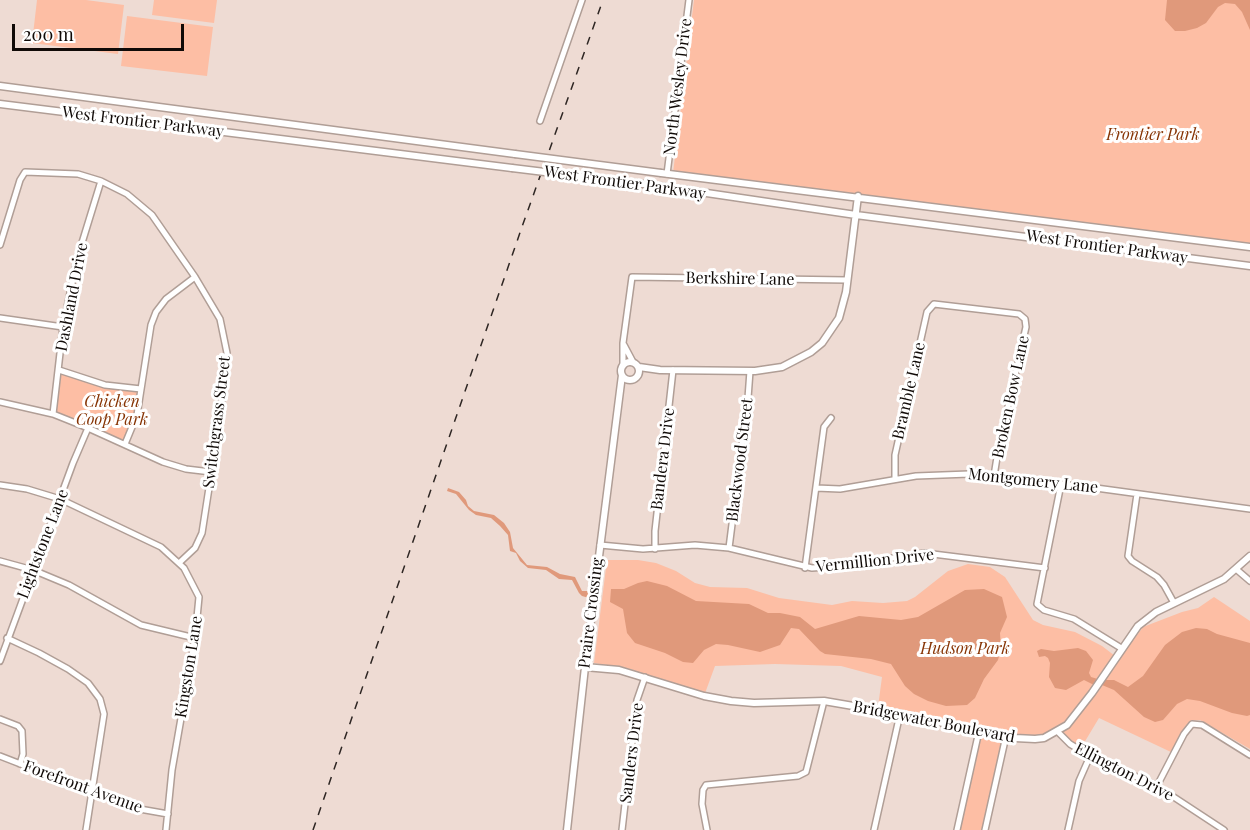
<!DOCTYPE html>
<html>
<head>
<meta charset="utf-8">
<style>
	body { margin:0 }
	#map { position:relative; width:1250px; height:830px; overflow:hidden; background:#eedbd3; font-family:"Playfair Display",serif }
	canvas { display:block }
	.scale { position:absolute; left:12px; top:24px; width:172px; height:27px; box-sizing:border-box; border:3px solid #100a07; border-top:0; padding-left:8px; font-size:18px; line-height:21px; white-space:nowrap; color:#100a07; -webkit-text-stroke:4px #fff; paint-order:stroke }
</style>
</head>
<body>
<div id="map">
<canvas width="1250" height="830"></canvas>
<div class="scale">200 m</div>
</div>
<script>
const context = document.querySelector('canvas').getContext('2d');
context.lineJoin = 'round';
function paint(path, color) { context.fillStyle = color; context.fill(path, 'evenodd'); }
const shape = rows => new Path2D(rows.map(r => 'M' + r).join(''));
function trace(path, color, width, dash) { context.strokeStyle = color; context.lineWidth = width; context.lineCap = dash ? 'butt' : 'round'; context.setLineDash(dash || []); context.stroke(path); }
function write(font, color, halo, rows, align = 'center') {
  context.font = font + ' "Playfair Display",serif'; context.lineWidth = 6; context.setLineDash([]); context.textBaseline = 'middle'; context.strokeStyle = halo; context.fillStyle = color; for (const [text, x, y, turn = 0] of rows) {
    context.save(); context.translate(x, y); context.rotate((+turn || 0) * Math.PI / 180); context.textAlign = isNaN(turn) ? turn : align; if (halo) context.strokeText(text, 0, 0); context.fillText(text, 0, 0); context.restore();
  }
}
const green = shape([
	[37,0,86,0,124,5,118,54,32,43],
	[154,0,217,0,214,23,152,15],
	[694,0,1250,0,1250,245,673,173],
	[127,16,213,27,207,76,121,66],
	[59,370,92,382,141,389,137,415,125,444,53,414],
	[607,560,638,560,656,563,676,571,695,583,710,587,747,588,779,598,832,605,852,601,883,603,907,601,915,597,948,571,968,564,990,567,1005,577,1033,620,1043,625,1075,632,1102,646,1119,659,1143,627,1182,612,1198,608,1214,597,1250,621,1250,749,1200,720,1190,721,1184,728,1173,753,1099,718,1081,748,1067,737,1060,729,1040,735,1017,735,966,723,878,707,882,677,841,666,775,664,715,666,704,696,630,669,594,663],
	[983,736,998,739,1001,741,1001,744,982,830,959,830,980,740]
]);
const water = shape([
	[1167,0,1250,0,1250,30,1242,12,1235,4,1225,3,1218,7,1206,23,1197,28,1185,31,1175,31,1165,20],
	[448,488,459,492,466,500,468,506,474,511,494,515,504,523,510,532,513,548,527,565,547,567,560,574,575,577,582,591,590,591,589,598,582,596,579,593,572,580,559,579,546,570,528,568,520,561,516,553,510,551,508,535,500,526,491,518,476,515,469,510,456,494,447,491],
	[647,581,667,586,696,601,749,604,768,613,780,613,800,617,815,629,859,616,901,620,918,617,965,590,984,589,1002,597,1007,617,1000,633,1001,649,998,660,984,679,975,698,967,705,946,706,928,701,914,694,905,686,891,664,871,659,825,654,820,651,799,629,791,628,780,645,760,652,728,645,716,644,704,650,693,663,683,662,665,653,635,643,627,633,623,609,610,602,611,589,624,589,638,583],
	[1196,628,1207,629,1217,634,1250,643,1250,715,1247,716,1232,713,1200,701,1187,699,1177,704,1163,720,1155,722,1144,717,1114,690,1102,685,1092,684,1084,680,1066,690,1055,688,1049,677,1050,663,1048,658,1045,656,1039,657,1037,651,1041,649,1054,651,1078,648,1086,651,1093,660,1089,673,1091,677,1101,680,1114,680,1128,687,1143,676,1165,645,1182,632]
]);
const minor = shape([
	[540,121,582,0],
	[667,174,689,0],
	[0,245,20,180,25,172,78,174,101,181,127,194,152,215,195,277,220,319,227,353,220,417,202,533,195,548,179,563],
	[0,318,63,327],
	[624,345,633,362],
	[623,366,623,343,632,277,847,280],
	[59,370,105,385,141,389],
	[0,402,53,414,88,428,163,462,186,469,211,472],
	[53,414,63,327,77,259,101,181],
	[125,444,137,415,151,325,156,312,166,299,195,277],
	[895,478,895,455,927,312,934,304,1019,314,1025,319,1026,327,998,451,994,476],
	[1061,484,1037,604,1044,610,1074,619,1121,648],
	[0,485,27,489,60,499,161,547,184,568,199,597,195,638,172,770,166,830],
	[816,488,840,489,916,476,969,474,1096,488,1250,509],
	[1137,494,1128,556,1132,561,1157,577,1164,585,1174,603],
	[600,545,643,549,695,545,729,548,812,568,841,566,925,553,1045,568],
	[729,548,748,398,750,371],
	[655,549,655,531,673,370],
	[0,561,33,570,69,585,141,625,195,638],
	[805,568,824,427,831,418],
	[1236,569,1250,581],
	[7,638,39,653,68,669,88,683,100,699,104,714,86,830],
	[0,661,73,463,88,428],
	[0,719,18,726,22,731,23,754,20,764],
	[1057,731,1070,744,1090,756,1157,786,1224,830],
	[0,756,134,808,168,814],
	[1157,786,1184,734,1192,724,1202,725,1250,755],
	[622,830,637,700,645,677],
	[707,830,702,804,703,790,706,785,798,776,806,772,824,701],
	[874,830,900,714],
	[957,830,979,731],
	[985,830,1006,736],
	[1068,830,1079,781,1090,756]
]);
const tertiary = shape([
	[0,86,515,154],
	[0,104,512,168],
	[661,173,1250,247],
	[659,186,856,215,1250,266],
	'621 371a9 9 0 1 1 18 0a9 9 0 1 1-18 0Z',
	[639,367,660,370,755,371,782,367,811,352,822,343,839,318,846,292,858,196],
	[585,667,619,670,704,696,731,701,754,703,824,701,900,714,1015,738,1035,739,1044,738,1067,725,1092,693,1138,626,1156,612,1224,579,1250,556],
	[567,830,585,667,622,375]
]);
const rail = shape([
	[313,830,523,224,603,0]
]);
const tertiaryBridge = shape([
	[515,154,661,173],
	[512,168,659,186]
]);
const streetNames = [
	["North Wesley Drive",678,87,-83],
	["West Frontier Parkway",143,122,7],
	["West Frontier Parkway",625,183,8],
	["West Frontier Parkway",1107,247,8],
	["Berkshire Lane",740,279,1],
	["Dashland Drive",72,297,-79],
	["Bramble Lane",909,391,-77],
	["Broken Bow Lane",1011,397,-78],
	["Switchgrass Street",217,422,-83],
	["Bandera Drive",663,459,-83],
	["Blackwood Street",740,460,-83],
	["Montgomery Lane",1033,481,6],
	["Lightstone Lane",43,544,-69],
	["Vermillion Drive",875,561,-6],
	["Praire Crossing",591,613,-83],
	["Kingston Lane",189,667,-81],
	["Bridgewater Boulevard",934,722,11],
	["Sanders Drive",632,753,-83],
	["Ellington Drive",1124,772,27],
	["Forefront Avenue",83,787,20]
];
const parkNames = [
	["Frontier Park",1153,135],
	["Chicken",112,402],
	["Coop Park",112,420],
	["Hudson Park",965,649]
];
paint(green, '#fdbea4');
paint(water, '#e0997b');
trace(minor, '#b09e96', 8);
trace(tertiary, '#b09e96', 9);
trace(minor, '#fff', 5);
trace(tertiary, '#fff', 6);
trace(rail, '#2e2623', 1.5, [8, 8]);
trace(tertiaryBridge, '#b09e96', 9, []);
trace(tertiaryBridge, '#fff', 6);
write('16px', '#100a07', '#fff', streetNames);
write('italic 16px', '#863303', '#fff', parkNames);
</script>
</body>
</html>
